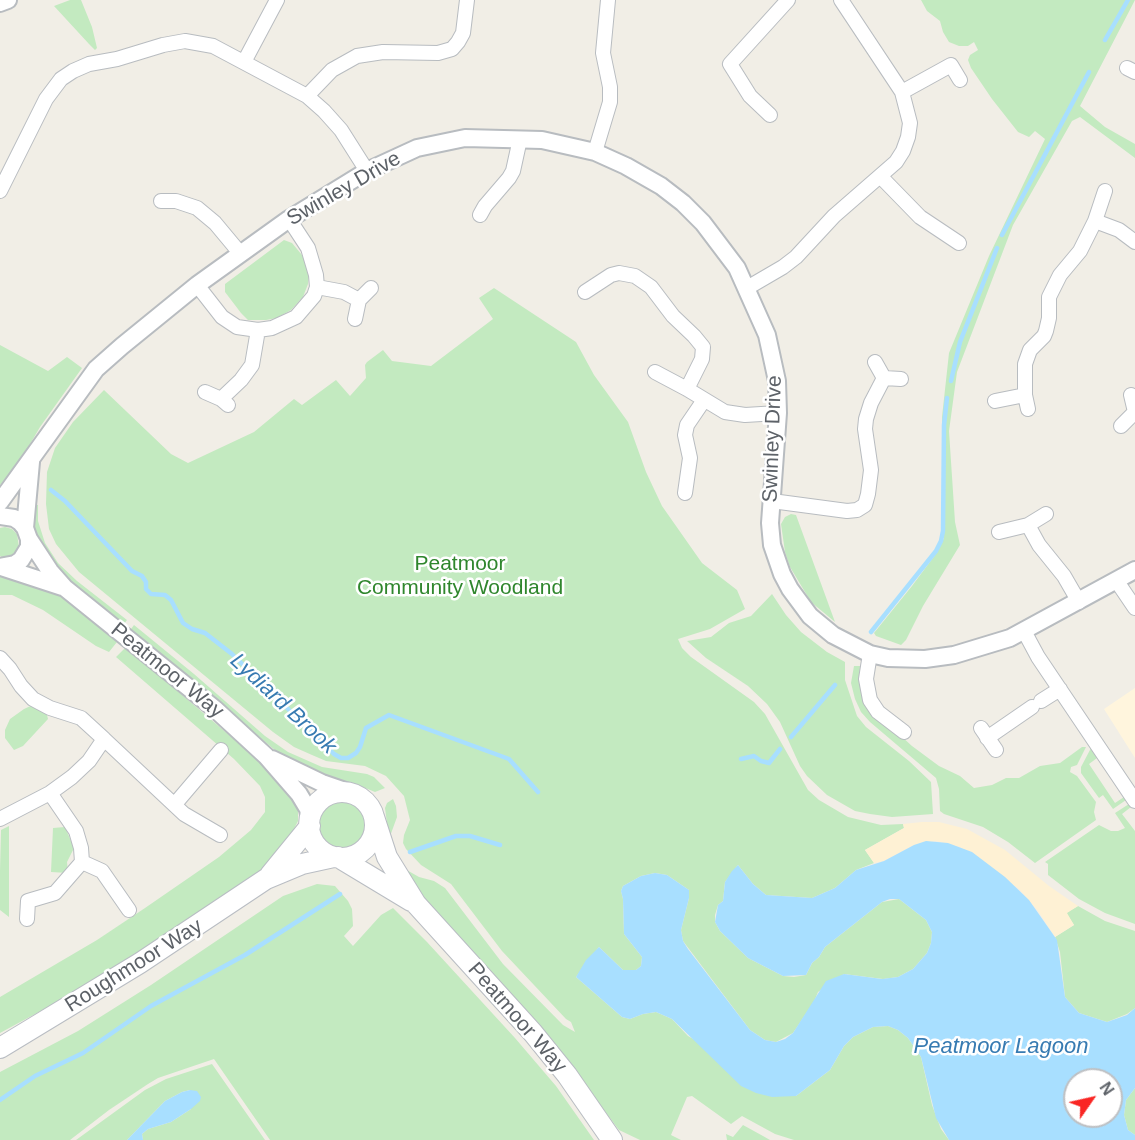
<!DOCTYPE html>
<html>
<head>
<meta charset="utf-8">
<style>
	body { margin:0 }
	#map { position:relative; width:1135px; height:1140px; overflow:hidden; background:#f1eee6; font-family:Arial,sans-serif }
	canvas { display:block }
	.north { position:absolute; left:1063px; top:1068px; width:60px; height:60px; box-sizing:border-box; background:#fff; border:2px solid #bec0c3; border-radius:50%; rotate:56deg; font-size:16px; font-weight:700; line-height:24px; text-align:center; color:#5d6268 }
	.north::after { content:''; display:block; margin:auto; width:21px; height:27px; background:#f92624; clip-path:polygon(50% 0,100% 100%,50% 72%,0 100%) }
</style>
</head>
<body>
<div id="map">
<canvas width="1135" height="1140"></canvas>
<div class="north">N</div>
</div>
<script>
const context = document.querySelector('canvas').getContext('2d');
context.lineJoin = 'round';
function paint(path, color) { context.fillStyle = color; context.fill(path, 'evenodd'); }
const shape = rows => new Path2D(rows.map(r => 'M' + r).join(''));
function trace(path, color, width, dash) { context.strokeStyle = color; context.lineWidth = width; context.lineCap = dash ? 'butt' : 'round'; context.setLineDash(dash || []); context.stroke(path); }
function write(font, color, halo, rows, align = 'center') {
  context.font = font + ' Arial,sans-serif'; context.lineWidth = 5; context.setLineDash([]); context.textBaseline = 'middle'; context.strokeStyle = halo; context.fillStyle = color; for (const [text, x, y, turn = 0] of rows) {
    context.save(); context.translate(x, y); context.rotate((+turn || 0) * Math.PI / 180); context.textAlign = isNaN(turn) ? turn : align; if (halo) context.strokeText(text, 0, 0); context.fillText(text, 0, 0); context.restore();
  }
}
const commercial = shape([
	[1135,688,1135,758,1104,709]
]);
const green = shape([
	[70,0,81,0,92,27,97,48,95,50,89,44,54,6],
	[921,0,1135,0,1080,106,1105,127,1135,144,1135,158,1080,117,1072,121,1013,225,957,372,949,431,955,522,960,545,923,606,906,640,901,645,876,636,874,633,912,586,935,555,944,538,942,417,949,353,989,256,1045,139,1035,131,1029,137,1018,132,992,99,971,68,968,60,970,55,978,50,974,42,968,46,959,46,949,42,943,32,940,21,927,11],
	[284,240,292,243,302,255,309,273,308,284,303,297,291,310,277,318,266,320,248,320,241,313,225,292,225,284],
	[494,288,576,342,594,375,628,422,646,472,662,506,702,563,737,590,745,609,710,629,678,639,682,648,691,657,754,702,765,714,808,790,819,800,848,817,881,825,903,824,904,828,865,850,874,863,856,870,835,888,812,898,766,895,753,884,738,865,725,882,723,901,718,905,715,915,715,922,720,931,748,958,783,976,794,977,806,975,812,963,819,957,825,947,882,902,899,899,926,920,932,932,931,943,927,953,913,969,898,977,883,979,844,974,818,992,814,1002,793,1033,776,1042,765,1040,750,1030,683,941,681,930,689,898,689,890,667,875,655,873,641,876,623,886,621,891,623,899,624,934,642,957,641,966,636,970,623,970,599,947,576,977,622,1017,630,1019,643,1014,656,1012,672,1019,688,1036,796,1096,830,1070,844,1046,853,1037,873,1027,888,1026,898,1030,908,1038,921,1057,932,1105,941,1129,949,1140,794,1140,775,1134,742,1116,731,1124,692,1096,687,1097,671,1135,681,1140,640,1140,619,1130,573,1069,414,890,405,869,419,877,434,881,445,888,503,964,563,1025,575,1032,571,1022,566,1019,502,951,451,884,421,865,406,849,403,843,404,835,410,820,404,796,386,776,365,766,326,761,312,755,294,747,273,732,79,572,56,544,49,529,46,504,47,472,55,448,73,422,104,390,171,454,188,463,254,432,294,399,302,405,336,380,350,396,366,378,365,365,367,362,383,350,392,361,431,366,493,319,479,298],
	[0,345,48,371,67,357,82,368,40,427,19,463,0,485],
	[34,505,38,505,38,521,45,543,58,563,77,581,127,620,124,624,59,571,35,535],
	[791,514,796,515,835,622,811,602,790,567,785,552,781,524,785,517],
	[5,527,12,529,17,534,19,547,15,553,8,557,2,557,0,556,0,528],
	[0,574,42,584,74,605,117,640,117,642,109,652,96,646,43,610,12,595,0,595],
	[772,594,786,615,801,632,827,652,845,662,845,680,857,716,866,727,909,761,931,782,933,814,892,817,870,814,855,811,827,795,807,776,800,766,780,722,767,704,748,686,706,658,687,641,711,637,729,623,751,616],
	[134,625,194,674,265,736,288,752,322,767,367,774,374,777,385,788,375,792,353,783,340,781,320,774,276,751,131,629],
	[126,647,256,758,294,799,298,810,298,821,288,841,262,869,239,886,85,987,0,1033,0,997,97,940,145,908,219,857,251,830,265,812,265,797,260,786,234,759,116,657],
	[854,666,860,666,859,679,868,706,912,746,939,766,960,776,974,788,992,785,1006,778,1019,778,1040,766,1060,763,1082,747,1086,747,1077,765,1071,767,1070,772,1077,776,1096,802,1094,812,1096,820,1035,863,1008,842,983,827,944,814,940,811,939,789,936,778,870,722,861,712,855,699,851,683],
	[35,704,45,707,48,719,23,746,14,750,5,738,5,730,10,719,24,709],
	[1091,748,1097,758,1089,764,1115,803,1124,797,1126,800,1113,809,1103,795,1099,798,1081,773,1081,767],
	[393,799,396,806,397,817,389,839,385,808,387,803],
	'319 825a23 23 0 1 1 46 0a23 23 0 1 1-46 0Z',
	[1129,804,1131,807,1122,814,1135,831,1135,924,1105,913,1079,899,1048,875,1048,864,1045,862,1099,825,1111,831,1118,831,1125,828,1115,813],
	[9,826,9,917,0,910,0,871,1,830],
	[65,827,74,848,67,862,68,873,51,872,53,828],
	[317,884,335,886,348,901,352,909,353,926,344,936,353,946,381,915,393,908,427,942,515,1038,556,1086,594,1140,270,1140,214,1059,158,1078,148,1084,109,1110,70,1140,0,1140,0,1072,78,1031,151,985,283,896],
	[1078,906,1105,921,1135,931,1135,1008,1127,1014,1107,1022,1079,1013,1065,997,1060,952,1055,937,1074,925,1066,913],
	[212,1064,265,1140,143,1140,142,1134,148,1129,171,1122,191,1109,190,1090,182,1092,165,1101,127,1140,76,1140,145,1090,166,1079],
	[1135,1088,1135,1135,1128,1130,1124,1115,1126,1100],
	[743,1125,763,1136,770,1140,727,1140,726,1134,733,1137]
]);
const sand = shape([
	[922,822,939,822,967,829,1005,850,1049,886,1078,906,1067,913,1074,925,1055,937,1038,911,1019,889,960,847,936,841,914,845,884,861,874,863,865,850,904,828,903,824]
]);
const water = shape([
	[926,841,948,843,972,852,1005,877,1029,900,1057,940,1065,997,1079,1013,1107,1022,1127,1015,1135,1008,1135,1088,1126,1100,1124,1115,1128,1130,1135,1135,1135,1140,949,1140,936,1118,921,1057,908,1038,898,1030,888,1026,873,1027,853,1037,844,1046,830,1070,796,1096,772,1097,756,1093,741,1086,672,1019,656,1012,643,1014,630,1019,622,1017,576,977,586,960,599,947,623,970,636,970,641,966,642,957,624,934,623,899,621,891,623,886,641,876,655,873,667,875,689,890,689,898,681,930,683,941,688,949,750,1030,765,1040,776,1042,785,1039,793,1033,826,981,844,974,882,979,898,977,913,969,927,953,931,943,932,932,926,920,899,899,890,899,882,902,825,947,819,957,812,963,806,975,783,976,748,958,720,931,715,922,718,905,723,901,725,882,732,871,738,865,753,884,766,895,812,898,835,888,856,870,884,861,914,845],
	[1075,1080,1111,1080,1111,1116,1075,1116],
	[190,1090,197,1091,201,1097,200,1101,191,1109,171,1122,148,1129,142,1134,143,1140,127,1140,165,1101,182,1092]
]);
const stream = shape([
	[1105,40,1128,0],
	[1002,235,1089,72],
	[951,381,960,342,997,248],
	[51,490,65,501,132,571,142,576,146,582,146,589,151,594,165,595,171,600,183,623,192,629,205,633,232,654,334,754,341,758,348,758,356,753,360,747,366,728,389,715,509,759,538,792],
	[871,632,936,551,941,541,943,531,944,425,947,398],
	[791,737,835,685],
	[741,759,754,756,761,761,769,763,780,749],
	[410,852,456,836,470,836,500,845],
	[0,1100,35,1076,83,1053,151,1006,245,955,340,894]
]);
const minor = shape([
	[244,62,277,0],
	[1127,68,1135,72],
	[902,92,951,65,960,80],
	[307,96,332,70,357,56,383,52,438,53,452,49,458,42,463,33,467,0],
	[770,115,750,96,730,64,788,0],
	[595,152,610,102,610,87,603,53,608,0],
	[881,177,920,217,959,243],
	[0,191,46,99,61,79,73,71,89,64,117,59,163,45,185,41,213,46,307,96,324,111,341,130,367,171],
	[161,201,176,201,197,208,215,223,240,253],
	[480,215,485,206,509,178,513,171,520,139],
	[1095,221,1105,191],
	[197,285,222,317,237,327,258,330,272,328,296,317,314,296,317,287,316,275,308,248,289,219],
	[317,287,344,292,359,300,371,288],
	[747,288,783,267,796,257,834,216,896,162,903,151,908,137,910,123,902,92,841,0],
	[585,292,611,275,619,273,635,276,651,287,673,316,694,336,703,347,702,359,687,389],
	[355,319,359,300],
	[655,372,687,389,725,412,745,415,778,413],
	[884,378,901,379],
	[205,392,221,399],
	[1131,395,1135,412],
	[995,401,1025,395],
	[228,405,221,399,241,380,252,365,258,330],
	[1028,409,1025,395,1025,364,1030,350,1044,336,1046,331,1049,318,1049,297,1060,275,1080,251,1095,221,1119,230,1135,242],
	[1121,426,1135,412],
	[685,493,690,458,685,435,687,425,704,400],
	[772,501,847,511,857,510,865,505,868,494,871,470,865,429,866,419,871,403,884,378,875,362],
	[1028,525,1046,514],
	[999,532,1028,525,1039,545,1064,576,1079,602],
	[1116,580,1135,608],
	[1024,631,1038,657,1135,801],
	[870,654,866,679,870,700,878,712,904,732],
	[0,658,10,669,21,686,33,699,50,708,81,718,104,739,89,761,72,777,50,793,0,819],
	[1041,701,1060,689],
	[981,728,996,750],
	[987,738,1032,707],
	[104,739,184,814,220,835],
	[50,793,76,831,81,848,82,862,102,871,129,910],
	[175,804,221,750],
	[27,919,28,901,55,893,82,862]
]);
const tertiary = shape([
	[0,3,8,0],
	[0,502,96,369,122,346,197,285,289,219,367,171,417,148,465,138,542,140,595,152,626,166,661,186,683,203,703,223,737,268,767,335,777,381,778,413,770,523,772,545,782,574,790,589,810,616,833,635,870,654,888,658,925,659,954,655,1010,638,1135,570],
	[0,516,14,518,20,522,25,528,29,539,29,547,21,560,15,564,0,567],
	[25,528,31,462],
	[29,539,50,571,65,588,215,709,266,756,299,794,308,809,310,819],
	[1,567,62,587],
	[272,759,322,783,351,793]
]);
const secondary = shape([
	'309 825a33 33 0 1 1 66 0a33 33 0 1 1-66 0Z',
	[374,817,387,857,416,904,533,1033,567,1075,612,1140],
	[338,857,411,901],
	[270,875,310,826],
	[0,1048,140,963,266,879,302,864,334,857]
]);
const streetNames = [
	["Swinley Drive",344,189,-30],
	["Swinley Drive",773,439,-88],
	["Peatmoor Way",167,671,39],
	["Roughmoor Way",134,966,-32],
	["Peatmoor Way",517,1018,49]
];
const parkNames = [
	["Peatmoor",460,564],
	["Community Woodland",460,588]
];
const waterNames = [
	["Lydiard Brook",283,704,43],
	["Peatmoor Lagoon",1001,1047]
];
paint(commercial, '#fff5dd');
paint(green, '#c3eac0');
paint(sand, '#fef1d4');
paint(water, '#a8dfff');
trace(stream, '#a8dfff', 4.5);
trace(minor, '#b8bcc0', 16);
trace(tertiary, '#b8bcc0', 20);
trace(secondary, '#b9bdc3', 22);
trace(minor, '#fff', 14);
trace(tertiary, '#fff', 16);
trace(secondary, '#fff', 20);
write('21px', '#5d6268', '#fff', streetNames);
write('21px', '#2f862d', '#fff', parkNames);
write('italic 22px', '#377bb2', '#fff', waterNames);
</script>
</body>
</html>
